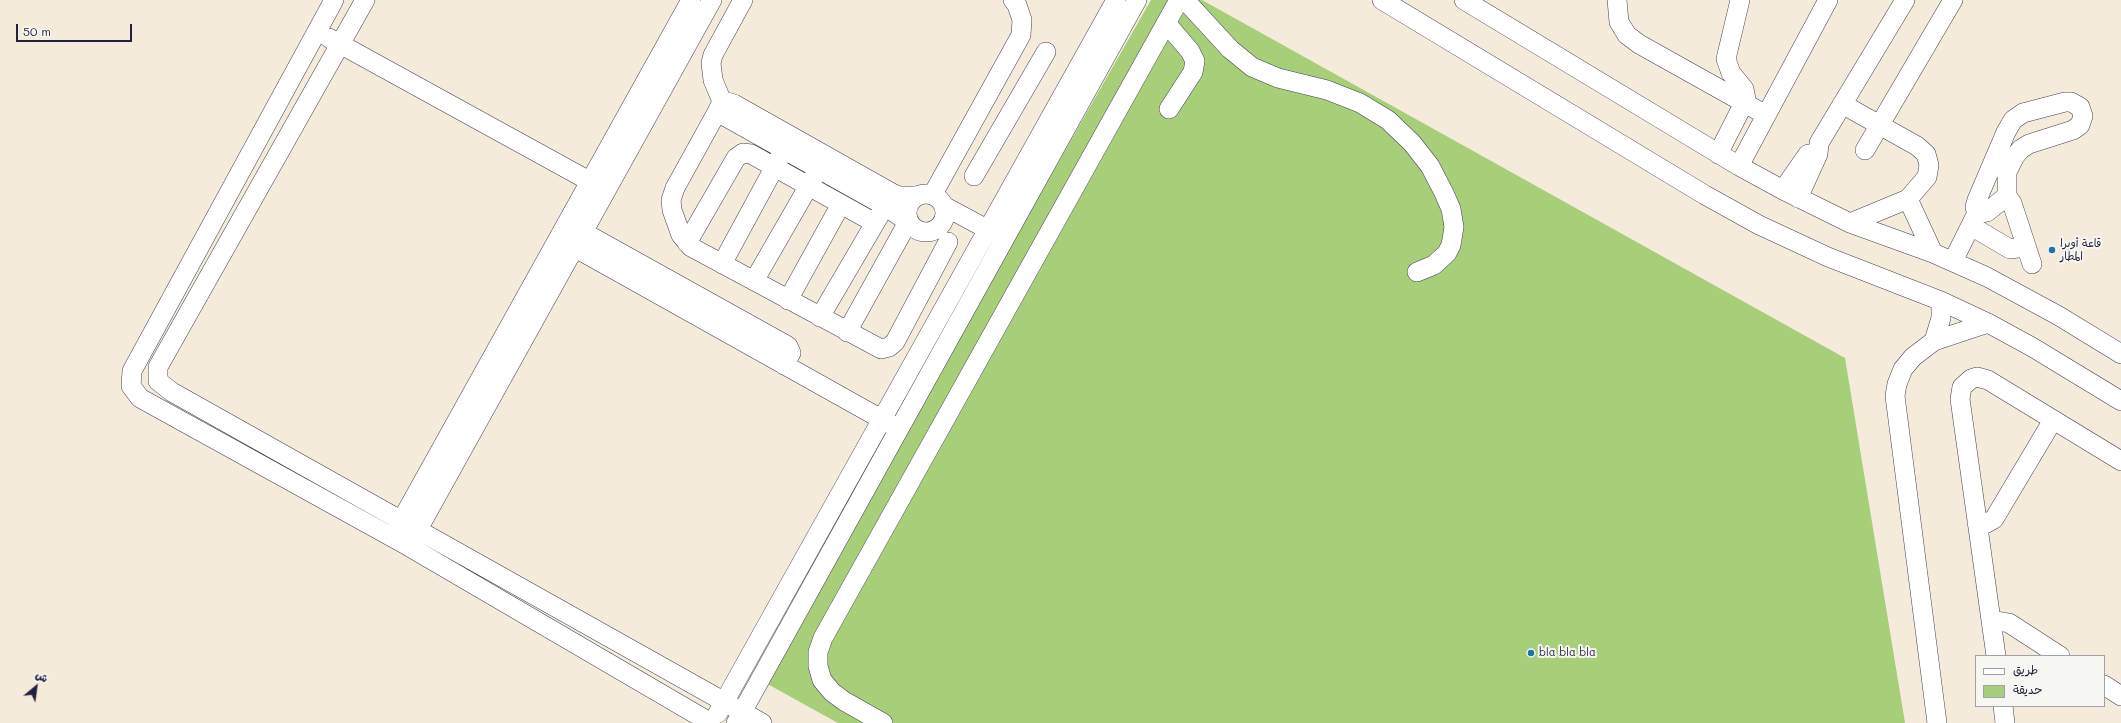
<!DOCTYPE html>
<html>
<head>
<meta charset="utf-8">
<style>
	body { margin:0 }
	#map { position:relative; width:2121px; height:723px; overflow:hidden; background:#f4ebdb; font-family:Mali,"Playpen Sans Arabic",sans-serif }
	canvas { display:block }
	.legend { position:absolute; left:1975px; top:655px; width:130px; height:52px; box-sizing:border-box; background:#f6f6f2; border:1px solid #a1a1a9; margin:0; padding:5px 7px; list-style:none; font-size:12px; color:#22223b }
	.legend li { display:flex; align-items:center; gap:8px; height:20px }
	.legend b { width:20px; border:1px solid #a1a1a9 }
	.north { position:absolute; left:16px; top:667px; width:40px; height:40px; -webkit-text-stroke:3px #f6f6f2; paint-order:stroke; rotate:29deg; font-size:11px; font-weight:700; line-height:16px; text-align:center; color:#22223b }
	.north::after { content:''; display:block; margin:auto; width:14px; height:18px; background:#22223b; clip-path:polygon(50% 0,100% 100%,50% 72%,0 100%) }
	.scale { position:absolute; left:16px; top:24px; width:116px; height:18px; box-sizing:border-box; border:2px solid #22223b; border-top:0; padding-left:5px; font-size:12px; line-height:14px; white-space:nowrap; color:#22223b; -webkit-text-stroke:3px #f6f6f2; paint-order:stroke }
</style>
</head>
<body>
<div id="map">
<canvas width="2121" height="723"></canvas>
<ul class="legend">
<li><b style="height:5px;background:#fff"></b>طريق</li>
<li><b style="height:11px;background:#a7ce79"></b>حديقة</li>
</ul>
<div class="north">ش</div>
<div class="scale">50 m</div>
</div>
<script>
const context = document.querySelector('canvas').getContext('2d');
context.lineJoin = 'round';
function paint(path, color) { context.fillStyle = color; context.fill(path, 'evenodd'); }
const shape = rows => new Path2D(rows.map(r => 'M' + r).join(''));
function trace(path, color, width, dash) { context.strokeStyle = color; context.lineWidth = width; context.lineCap = dash ? 'butt' : 'round'; context.setLineDash(dash || []); context.stroke(path); }
function write(font, color, halo, rows, align = 'center') {
  context.font = font + ' Mali,"Playpen Sans Arabic",sans-serif'; context.lineWidth = 4; context.setLineDash([]); context.textBaseline = 'middle'; context.strokeStyle = halo; context.fillStyle = color; for (const [text, x, y, turn = 0] of rows) {
    context.save(); context.translate(x, y); context.rotate((+turn || 0) * Math.PI / 180); context.textAlign = isNaN(turn) ? turn : align; if (halo) context.strokeText(text, 0, 0); context.fillText(text, 0, 0); context.restore();
  }
}
const green = shape([
	[1151,0,1202,0,1845,358,1905,723,838,723,762,681]
]);
const minor = shape([
	[334,0,132,371,131,386,140,398,408,546,711,723],
	[365,0,158,367,158,381,172,392,762,723],
	[1185,0,1230,49,1252,67,1278,78,1327,90,1360,103,1388,120,1412,143,1430,166,1444,193,1451,209,1454,227,1451,245,1447,253,1434,265,1417,272],
	[1382,0,1705,195,1759,225,1828,257,1941,301,1988,323,2032,347,2121,401],
	[1464,0,1739,166,1783,190,1850,223,1933,253,1987,277,2059,316,2121,354],
	[1617,0,1619,22,1627,35,1639,44,1766,115],
	[1166,23,1190,51,1195,61,1193,72,1169,109],
	[329,38,602,188],
	[2065,102,2071,102,2080,107,2083,116,2080,125,2073,130,2029,144,2021,149,2015,156,2007,172,2007,196,1987,212,1977,214,1975,207,1977,200,2006,132,2013,120,2023,113,2065,102],
	[723,104,713,80,711,63,713,55,743,0],
	[1842,104,1917,146,1926,154,1929,165,1927,177,1908,199,1850,223],
	[717,112,885,206,908,222,847,332],
	[1865,150,1953,0],
	[1718,154,1746,99,1744,89,1731,73,1726,59,1740,0],
	[1739,166,1828,0],
	[974,176,1046,52],
	[1783,190,1808,154],
	'907 213a19 19 0 1 1 38 0a19 19 0 1 1-38 0Z',
	[933,194,1021,35,1022,20,1017,5,1013,0],
	[915,196,899,196,892,193,734,104,727,102,720,106,717,112,675,188,671,200,672,210,681,235,691,247,881,349,889,347,895,342,948,242],
	[2007,196,2012,203,2032,264],
	[1798,198,1818,154,1819,143,1905,0],
	[1908,199,1933,253],
	[944,206,998,235],
	[1971,226,2010,249,2026,247],
	[583,232,788,346,791,353,784,365],
	[563,241,892,425],
	[687,243,736,158,743,153,751,154,875,223],
	[1953,261,1976,215],
	[722,264,780,157],
	[754,281,815,175],
	[788,300,841,204],
	[820,317,882,211],
	[1934,341,1941,318,1941,301],
	[1977,523,1985,524,1994,519,2053,420],
	[395,532,691,0],
	[411,542,712,0],
	[1991,620,2009,623,2060,656],
	[1996,656,1960,399,1962,387,1971,379,1977,377,1988,380,2121,461],
	[2104,685,2121,696],
	[2003,706,2005,723],
	[718,713,1116,0],
	[736,723,1137,0],
	[883,723,844,701,832,692,822,680,818,666,818,652,823,638,1179,0],
	[1937,723,1895,396,1897,384,1903,369,1913,357,1934,341,1988,323]
]);
const markers = [
	[2052,250,4,"#1f6fb2"],
	[1531,653,4,"#1f6fb2"]
];
const poiNames = [
	["قاعة أوبرا",2060,244],
	["المطار",2060,257],
	["bla bla bla",1539,653]
];
paint(green, '#a7ce79');
trace(minor, '#424053', 20);
trace(minor, '#fff', 19);
for (const [x, y, r, color] of markers) { const dot = new Path2D(); dot.arc(x, y, r, 0, 2 * Math.PI); context.fillStyle = color; context.fill(dot); trace(dot, '#f6f6f2', 1.5); }
write('11px', '#22223b', '#f6f6f2', poiNames, 'left');
</script>
</body>
</html>
